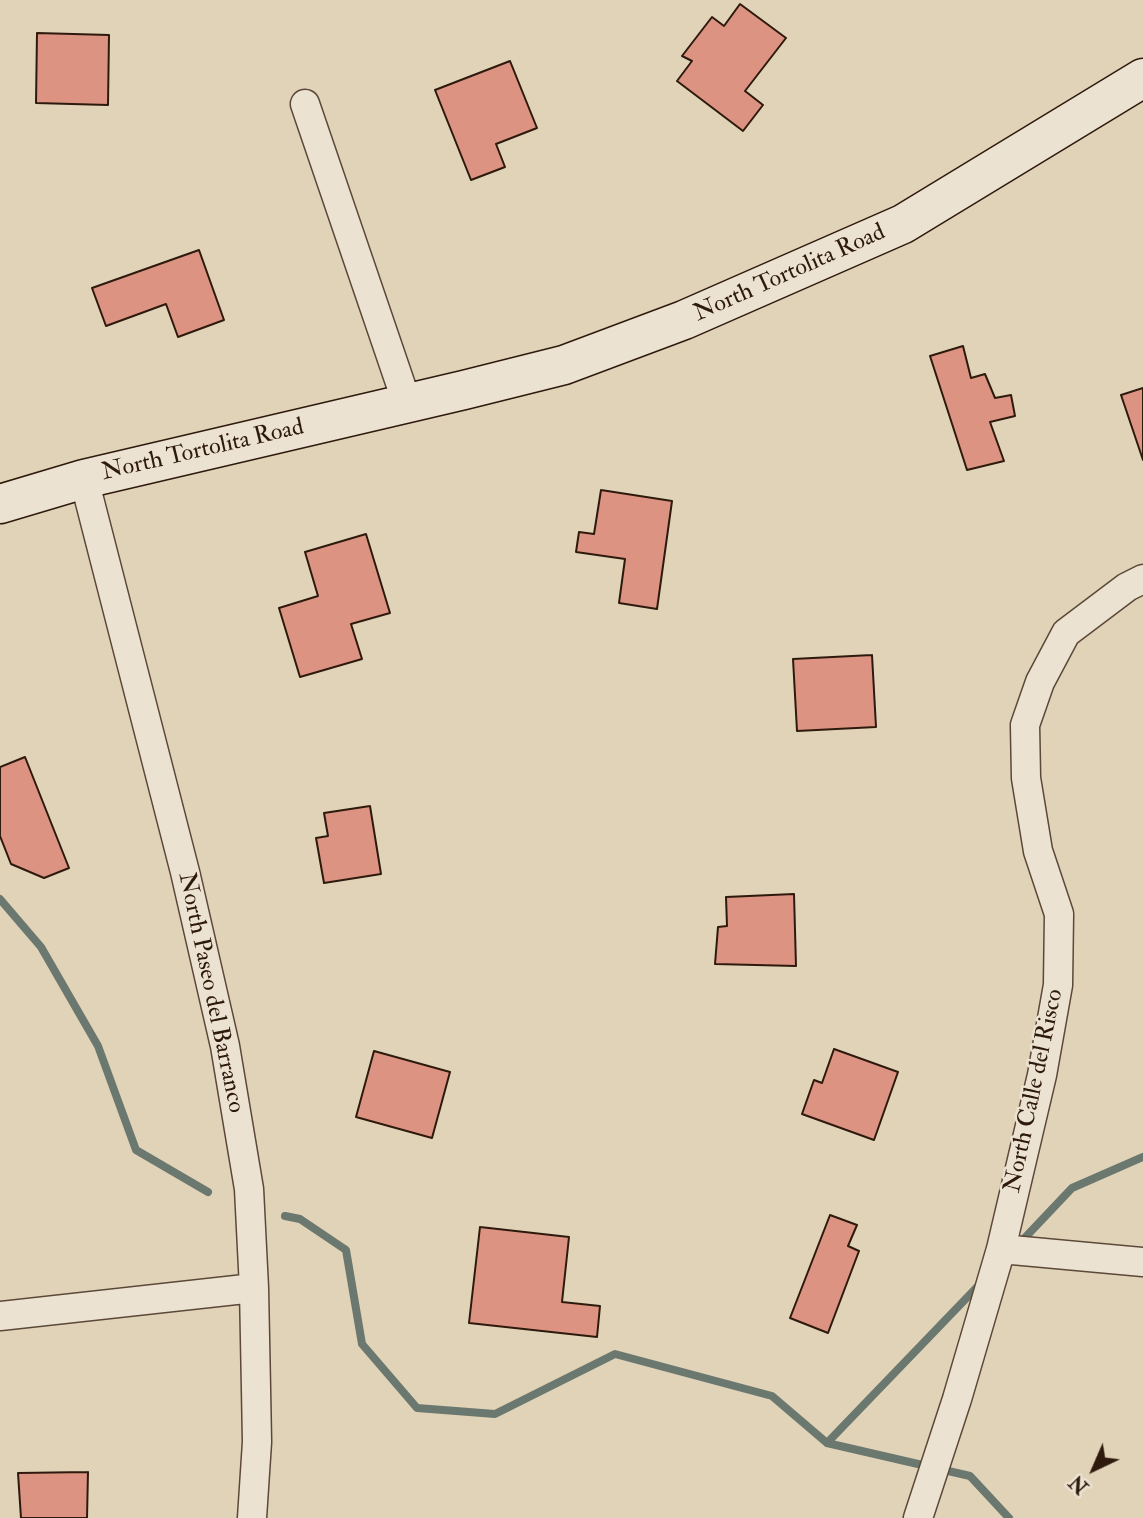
<!DOCTYPE html>
<html>
<head>
<meta charset="utf-8">
<style>
	body { margin:0 }
	#map { position:relative; width:1143px; height:1518px; overflow:hidden; background:#e1d3b8; font-family:"IM FELL Double Pica",serif }
	canvas { display:block }
	.north { position:absolute; left:1059px; top:1434px; width:70px; height:70px; -webkit-text-stroke:5px #ece2d1; paint-order:stroke; rotate:224deg; font-size:19px; font-weight:700; line-height:28px; text-align:center; color:#2e1a0d }
	.north::after { content:''; display:block; margin:auto; width:24px; height:32px; background:#2e1a0d; clip-path:polygon(50% 0,100% 100%,50% 72%,0 100%) }
</style>
</head>
<body>
<div id="map">
<canvas width="1143" height="1518"></canvas>
<div class="north">N</div>
</div>
<script>
const context = document.querySelector('canvas').getContext('2d');
context.lineJoin = 'round';
const shape = rows => new Path2D(rows.map(r => 'M' + r).join(''));
function trace(path, color, width, dash) { context.strokeStyle = color; context.lineWidth = width; context.lineCap = dash ? 'butt' : 'round'; context.setLineDash(dash || []); context.stroke(path); }
function paint(path, color) { context.fillStyle = color; context.fill(path, 'evenodd'); }
function write(font, color, halo, rows, align = 'center') {
  context.font = font + ' "IM FELL Double Pica",serif'; context.lineWidth = 5; context.setLineDash([]); context.textBaseline = 'middle'; context.strokeStyle = halo; context.fillStyle = color; for (const [text, x, y, turn = 0] of rows) {
    context.save(); context.translate(x, y); context.rotate((+turn || 0) * Math.PI / 180); context.textAlign = isNaN(turn) ? turn : align; if (halo) context.strokeText(text, 0, 0); context.fillText(text, 0, 0); context.restore();
  }
}
const stream = shape([
	[0,899,41,947,98,1046,136,1150,208,1192],
	[285,1216,300,1219,346,1250,362,1344,417,1408,495,1414,615,1354,772,1396,827,1443,970,1476,1009,1518],
	[1019,1244,1072,1188,1143,1157],
	[827,1443,981,1283]
]);
const building = shape([
	[740,4,786,38,745,91,763,105,743,131,677,81,692,61,682,56,712,17,724,26,740,4],
	[37,33,109,35,108,105,36,103,37,33],
	[510,61,537,128,496,144,505,167,471,180,435,90,510,61],
	[199,250,224,320,178,337,166,304,106,326,92,288,199,250],
	[963,346,971,378,985,374,995,398,1011,395,1015,416,990,422,1004,461,967,470,930,356,963,346],
	[1143,388,1143,460,1121,395,1143,388],
	[601,490,672,501,657,609,619,603,625,559,576,552,579,532,594,534,601,490],
	[366,534,390,613,351,624,362,659,300,677,279,608,318,596,305,552,366,534],
	[872,655,876,727,797,731,793,659,872,655],
	[25,757,69,868,44,878,11,864,0,836,0,767,25,757],
	[370,806,381,874,324,883,316,838,328,836,324,813,370,806],
	[794,894,796,966,715,964,718,927,727,926,726,897,794,894],
	[834,1049,898,1072,874,1140,802,1114,814,1080,822,1083,834,1049],
	[374,1051,450,1072,432,1138,356,1117,374,1051],
	[830,1215,857,1225,848,1246,859,1251,828,1333,790,1318,830,1215],
	[480,1227,569,1237,562,1302,600,1306,597,1337,469,1323,480,1227],
	[88,1472,87,1518,21,1518,18,1473,88,1472]
]);
const street = shape([
	[305,104,407,403],
	[84,479,185,872,225,1046,249,1189,254,1288,256,1389,257,1442,252,1518],
	[1001,1249,1143,1262],
	[0,1316,254,1288],
	[918,1518,957,1399,1001,1249,1042,1075,1058,985,1059,914,1038,851,1026,778,1025,725,1040,682,1066,633,1127,587,1143,579]
]);
const secondary = shape([
	[0,504,84,479,464,390,564,365,684,320,903,224,1143,78]
]);
const streetNames = [
	["North Tortolita Road",790,274,-24],
	["North Tortolita Road",203,451,-13],
	["North Paseo del Barranco",210,993,78],
	["North Calle del Risco",1035,1091,-78]
];
trace(stream, '#6b786f', 8);
paint(building, '#dc9382');
trace(building, '#2e1a0d', 2);
trace(street, '#5b4838', 31);
trace(secondary, '#2e1a0d', 41);
trace(street, '#ece2d1', 28);
trace(secondary, '#ece2d1', 38);
write('24px', '#2e1a0d', '#ece2d1', streetNames);
</script>
</body>
</html>
